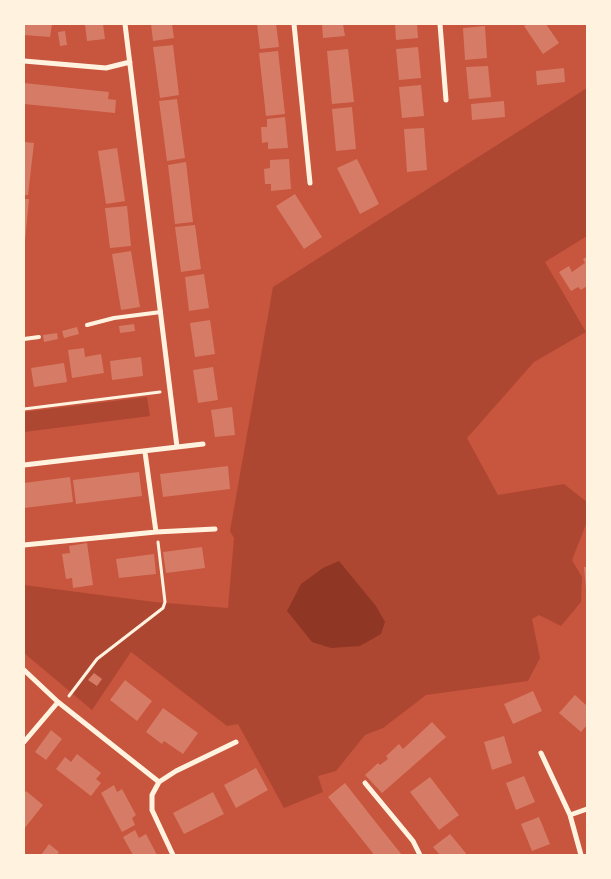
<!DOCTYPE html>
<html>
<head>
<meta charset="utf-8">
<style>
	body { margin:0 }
	#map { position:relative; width:611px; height:879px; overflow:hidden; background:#c8553d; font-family:"Archivo Narrow",sans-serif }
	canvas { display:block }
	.frame { position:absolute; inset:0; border:25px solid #fff3e0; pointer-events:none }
</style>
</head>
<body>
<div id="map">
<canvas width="611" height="879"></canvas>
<div class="frame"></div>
</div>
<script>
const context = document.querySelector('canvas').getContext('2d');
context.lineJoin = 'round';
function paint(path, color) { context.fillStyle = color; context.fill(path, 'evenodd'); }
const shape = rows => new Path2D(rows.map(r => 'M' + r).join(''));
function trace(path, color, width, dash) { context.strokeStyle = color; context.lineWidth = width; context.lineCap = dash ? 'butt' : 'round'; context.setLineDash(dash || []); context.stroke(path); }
const green = shape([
	[587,88,587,236,545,262,586,332,534,362,467,438,498,495,564,484,587,502,587,522,572,560,582,577,581,602,561,626,539,615,532,619,540,658,528,681,426,695,383,728,365,735,336,771,318,776,323,792,284,808,238,724,227,726,131,652,92,710,24,653,24,585,154,602,228,608,234,538,230,531,273,287],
	[147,397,150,416,24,432,24,412]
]);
const water = shape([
	[339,561,376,606,385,622,381,634,360,646,331,648,312,642,287,611,301,584,323,568]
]);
const building = shape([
	[24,24,52,24,50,37,24,35],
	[85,24,103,24,105,39,87,41],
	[151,24,172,24,174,38,153,41],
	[257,24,276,24,279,47,260,49],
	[322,24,343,24,345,36,323,38],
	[395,24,417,24,418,38,396,40],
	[528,24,546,24,559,43,543,54,524,26],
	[485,26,487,58,465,60,463,28],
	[65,31,67,45,60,46,58,32],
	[173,45,179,95,160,98,153,47],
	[418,47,421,78,399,80,396,49],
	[348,49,354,102,332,104,327,51],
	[278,51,285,114,266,116,259,53],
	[488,66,491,97,469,99,466,67],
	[564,68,565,82,537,85,536,71],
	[24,83,109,92,108,99,116,100,115,113,24,104],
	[421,85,424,116,402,118,399,87],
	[177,99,185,158,167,161,159,101],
	[504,101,505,117,472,120,471,104],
	[352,107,356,149,336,151,332,109],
	[285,117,288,148,268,149,268,142,262,143,261,127,267,127,267,119],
	[424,128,427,170,407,172,404,129],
	[24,142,34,143,28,195,24,195],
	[117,148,125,201,106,204,98,151],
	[289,159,291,189,271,191,271,184,265,184,264,169,270,168,270,160],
	[357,159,379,204,360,214,337,168],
	[186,162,193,222,175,224,168,165],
	[295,194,322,237,304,249,276,206],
	[24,199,29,199,25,241,24,241],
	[127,206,131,246,110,248,105,208],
	[195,225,201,269,181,272,175,227],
	[131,251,140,307,121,310,112,254],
	[587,257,587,286,581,290,578,287,571,291,559,272,569,266,572,272,585,263,583,259],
	[204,274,209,308,189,311,185,277],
	[210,320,215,354,195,357,190,323],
	[134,324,135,331,120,333,119,326],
	[77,327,79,334,64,338,62,331],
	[57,333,58,339,44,342,43,335],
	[84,348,85,357,101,354,104,373,72,378,68,350],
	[141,357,143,376,112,380,110,361],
	[64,363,67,382,34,387,31,368],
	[213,367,218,400,198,403,193,370],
	[232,407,235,435,215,437,211,410],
	[228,466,230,489,163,497,160,474],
	[139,472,142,496,76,504,73,480],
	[70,477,73,502,24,508,24,483],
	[87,543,93,585,73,588,72,578,66,579,62,554,70,553,69,546],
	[202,547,205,568,166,573,163,552],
	[154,554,156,574,119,578,116,559],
	[584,567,587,567,587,589,586,589],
	[94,673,102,679,97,686,88,680],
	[125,680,152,701,137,721,110,700],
	[533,691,542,711,513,724,504,704],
	[575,695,587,706,587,725,581,732,559,713],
	[163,708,198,733,183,754,164,741,162,744,146,732],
	[432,722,446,737,382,793,365,775,378,763,380,765,388,759,386,756,399,744,403,749],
	[51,730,62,739,46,760,35,752],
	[504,736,512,763,492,770,484,742],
	[77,754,101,773,96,779,101,783,91,796,56,769,65,757,71,762],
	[256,768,268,790,236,808,224,785],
	[524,776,535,802,516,810,506,783],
	[430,777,459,815,439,830,410,792],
	[345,783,374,820,402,855,374,855,372,852,328,797],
	[114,785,117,792,122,789,136,815,132,818,135,825,122,832,101,793],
	[26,791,43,805,24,829,24,794],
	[213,792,224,814,184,834,173,813],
	[539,817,550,844,532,851,521,824],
	[135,830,139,838,146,834,157,855,133,855,123,837],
	[450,834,464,851,467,855,440,855,433,847],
	[49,844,59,852,57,855,41,855]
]);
const path = shape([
	[24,409,160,392],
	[69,696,97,659,163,608,165,602,158,542]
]);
const service = shape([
	[87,325,114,318,161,312],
	[24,339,39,337]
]);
const minor = shape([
	[125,24,177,447],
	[294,24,310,183],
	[440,24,446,100],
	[24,61,106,68,130,62],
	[145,452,156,532],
	[24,465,203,444],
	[24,545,156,532,215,529],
	[24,670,58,702,159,782,152,795,152,810,173,855],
	[24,742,58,702],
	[541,753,570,815,581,855],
	[159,782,176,771,236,742],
	[365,783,413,841,420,855],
	[570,815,587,809]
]);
paint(green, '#ae4732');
paint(water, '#8f3625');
paint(building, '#d67c66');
trace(path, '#fff3e0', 3);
trace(service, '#fff3e0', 4);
trace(minor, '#fff3e0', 5);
</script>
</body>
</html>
